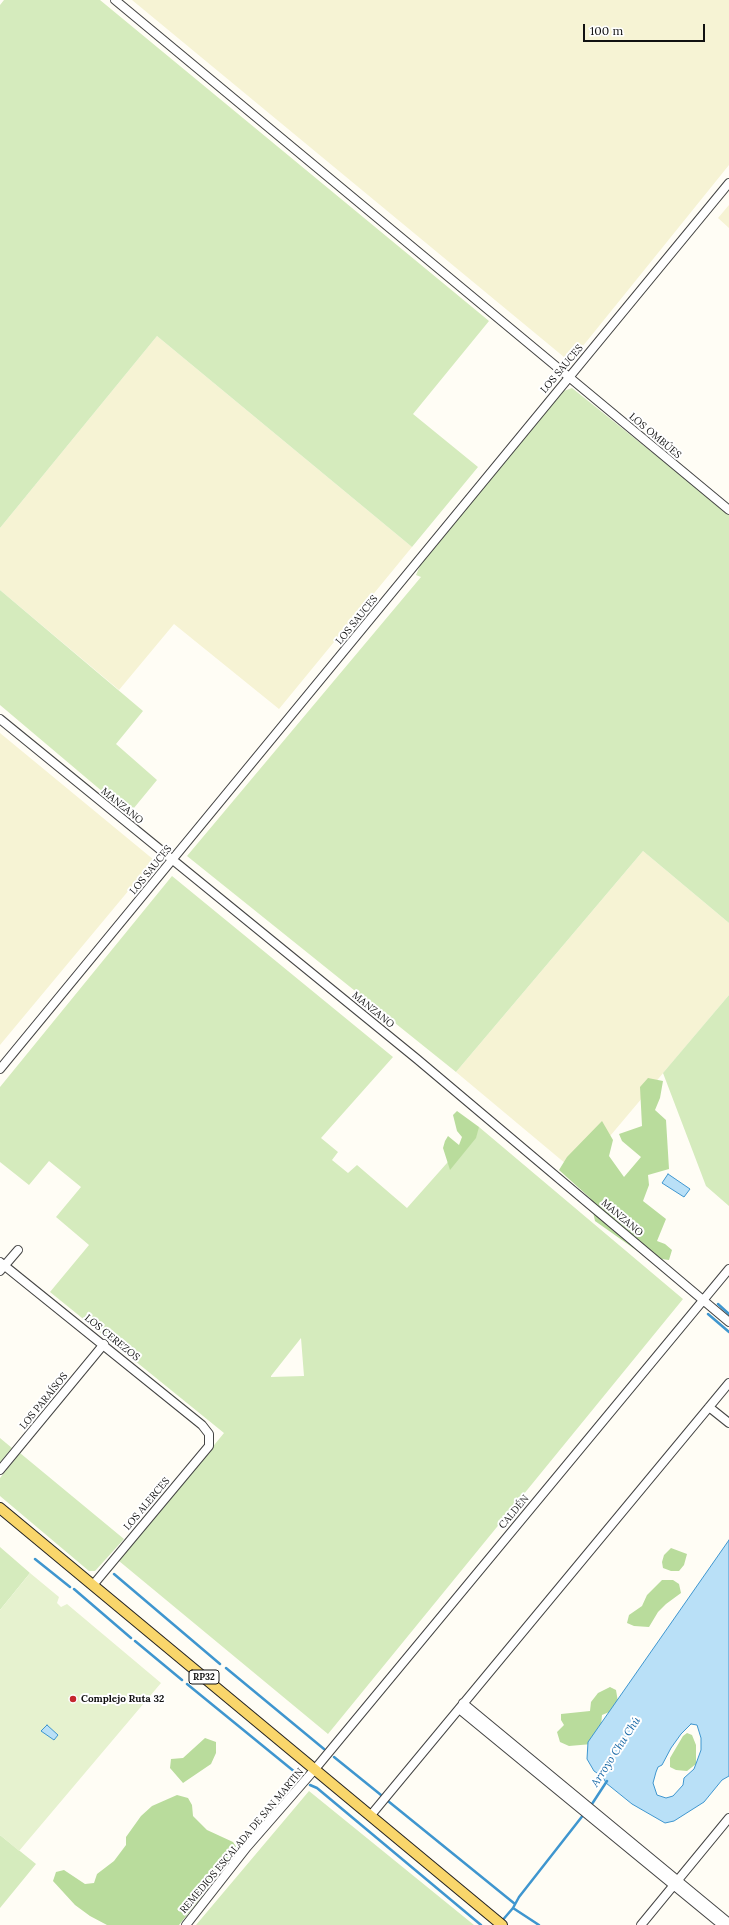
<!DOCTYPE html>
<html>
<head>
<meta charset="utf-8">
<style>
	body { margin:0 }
	#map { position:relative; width:729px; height:1925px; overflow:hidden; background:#fffdf5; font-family:Lora,serif }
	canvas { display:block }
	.scale { position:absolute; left:583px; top:24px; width:122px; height:18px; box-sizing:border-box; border:2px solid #111; border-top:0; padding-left:5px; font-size:12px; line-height:14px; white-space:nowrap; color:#111; -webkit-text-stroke:3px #fff; paint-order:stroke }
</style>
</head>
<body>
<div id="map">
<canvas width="729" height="1925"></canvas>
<div class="scale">100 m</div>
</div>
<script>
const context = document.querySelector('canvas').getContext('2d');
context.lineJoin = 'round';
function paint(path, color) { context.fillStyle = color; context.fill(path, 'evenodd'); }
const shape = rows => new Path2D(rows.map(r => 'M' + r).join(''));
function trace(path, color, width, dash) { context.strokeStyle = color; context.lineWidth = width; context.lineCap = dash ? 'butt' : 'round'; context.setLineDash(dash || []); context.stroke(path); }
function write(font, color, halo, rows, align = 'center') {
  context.font = font + ' Lora,serif'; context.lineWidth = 4; context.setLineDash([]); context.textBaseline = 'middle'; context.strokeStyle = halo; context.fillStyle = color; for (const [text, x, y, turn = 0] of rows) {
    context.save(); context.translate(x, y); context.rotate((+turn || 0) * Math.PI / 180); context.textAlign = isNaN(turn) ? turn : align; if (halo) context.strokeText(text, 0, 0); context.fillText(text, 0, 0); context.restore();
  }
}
const farmland = shape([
	[132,0,729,0,729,165,570,362],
	[729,205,729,228,718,218],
	[157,336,412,547,279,709,174,624,119,690,0,590,0,528],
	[0,733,154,860,0,1045],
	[643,851,729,923,729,995,578,1174,456,1072]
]);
const green = shape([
	[4,0,100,0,489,321,413,414,478,467,412,547,157,336,0,528,0,5],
	[572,388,729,514,729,923,643,851,456,1072,187,856,421,577,416,575,422,561,561,392],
	[0,590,143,711,116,744,157,780,129,814,0,705],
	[172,876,393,1057,321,1138,338,1152,332,1160,348,1173,357,1165,407,1208,479,1127,683,1299,328,1734,119,1561,224,1433,50,1292,89,1245,56,1217,81,1187,49,1161,29,1185,0,1162,0,1087],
	[301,1338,304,1376,271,1377,271,1376],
	[729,995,729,1206,706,1186,663,1073],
	[0,1438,12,1448,0,1463],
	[20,1453,124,1539,95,1571,89,1571,0,1496,0,1478],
	[0,1547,30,1573,0,1610],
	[309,1791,474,1925,196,1925],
	[0,1835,36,1864,0,1908]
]);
const forest = shape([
	[648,1078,663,1081,660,1098,655,1110,666,1120,669,1169,648,1175,649,1185,643,1201,666,1219,657,1241,665,1244,672,1250,669,1260,646,1257,595,1221,590,1198,559,1170,567,1157,602,1121,613,1140,609,1156,624,1177,641,1157,622,1141,619,1134,642,1126,640,1087],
	[457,1111,479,1127,476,1138,450,1170,443,1148,445,1141,448,1136,459,1145,462,1137,457,1131,453,1115],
	[671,1548,687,1554,684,1565,679,1571,671,1571,663,1568,662,1562,664,1555],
	[662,1580,673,1580,679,1584,681,1593,666,1604,658,1612,649,1627,634,1626,627,1623,629,1615,642,1606,647,1595],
	[610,1687,616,1690,618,1702,614,1710,602,1715,601,1726,592,1744,569,1746,560,1742,557,1732,564,1725,561,1720,561,1714,590,1711,591,1702,598,1693],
	[687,1733,692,1735,696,1745,696,1764,687,1771,676,1770,670,1767,670,1758,683,1736],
	[205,1738,216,1742,216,1753,211,1764,183,1783,170,1768,171,1759,183,1758],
	[177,1795,188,1798,192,1805,193,1816,207,1830,233,1842,239,1851,224,1868,212,1871,211,1885,179,1925,107,1925,90,1916,75,1905,53,1881,56,1872,64,1870,85,1884,94,1883,97,1874,114,1861,126,1845,126,1837,141,1816,152,1806]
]);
const pitch = shape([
	[30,1573,59,1597,57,1603,61,1607,67,1604,161,1683,19,1851,0,1835,0,1610]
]);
const water = shape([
	[668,1174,690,1189,684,1197,662,1183,668,1174],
	[729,1540,729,1776,722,1780,704,1802,674,1821,665,1823,632,1804,606,1783,603,1777,594,1771,587,1759,588,1742,729,1540],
	[691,1724,697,1725,701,1738,701,1750,697,1761,694,1769,684,1778,683,1785,673,1796,666,1798,657,1795,653,1783,656,1772,658,1767,662,1765,671,1748,681,1734,691,1724],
	[47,1725,58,1735,54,1740,41,1731,47,1725]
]);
const stream = shape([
	[718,1304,729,1314],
	[708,1314,729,1332],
	[35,1559,70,1587],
	[114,1574,220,1664],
	[74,1589,131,1638],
	[135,1641,182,1680],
	[226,1668,324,1749],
	[187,1684,301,1777],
	[334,1757,381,1795],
	[310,1785,317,1788,481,1925],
	[388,1801,515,1904],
	[590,1807,607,1781],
	[513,1908,539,1925],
	[501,1922,513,1908,519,1897,584,1814]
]);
const minor = shape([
	[115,0,729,510],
	[0,719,417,1059,729,1322],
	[0,1069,729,183],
	[0,1262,202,1425,209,1434,209,1446,93,1585],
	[0,1271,18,1250],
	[709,1407,729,1423],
	[0,1470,104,1344],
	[463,1703,729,1923],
	[459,1709,722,1925],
	[371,1815,729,1383],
	[186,1925,247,1847,315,1769,729,1269],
	[641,1925,729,1818]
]);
const major = shape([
	[0,1508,502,1925]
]);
const markers = [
	[73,1699,4,"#c4262e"]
];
const shields = [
	[204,1677,30]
];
const shieldNames = [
	["RP32",204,1677]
];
const streetNames = [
	["LOS SAUCES",562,369,-50],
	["LOS OMBÚES",655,436,40],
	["LOS SAUCES",357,620,-51],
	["MANZANO",122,806,39],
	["LOS SAUCES",151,870,-51],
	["MANZANO",373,1010,39],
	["MANZANO",622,1218,40],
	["LOS CEREZOS",112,1338,39],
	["LOS PARAÍSOS",44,1401,-51],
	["LOS ALERCES",147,1504,-50],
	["CALDÉN",514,1512,-50],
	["REMEDIOS ESCALADA DE SAN MARTIN",242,1841,-50]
];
const poiNames = [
	["Complejo Ruta 32",81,1699]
];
const waterNames = [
	["Arroyo Chu Chú",616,1752,-57]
];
paint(farmland, '#f6f3d4');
paint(green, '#d5ebbd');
paint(forest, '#b9dc9c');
paint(pitch, '#e6f2cf');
paint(water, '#b9e0f7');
trace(water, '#3f96cf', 1);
trace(stream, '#3f96cf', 2.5);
trace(minor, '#444', 10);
trace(major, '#222', 12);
trace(minor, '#fff', 8);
trace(major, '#f9d66b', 10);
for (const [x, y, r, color] of markers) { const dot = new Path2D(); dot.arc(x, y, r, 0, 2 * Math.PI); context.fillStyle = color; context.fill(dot); trace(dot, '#fff', 1.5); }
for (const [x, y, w] of shields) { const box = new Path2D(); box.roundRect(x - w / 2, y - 7, w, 14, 3); context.fillStyle = '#fff'; context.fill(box); trace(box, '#111', 1); }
write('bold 9px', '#111', null, shieldNames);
write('10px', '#111', '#fff', streetNames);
write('bold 10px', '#111', '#fff', poiNames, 'left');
write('italic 11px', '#1768a6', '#fff', waterNames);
</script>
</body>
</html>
